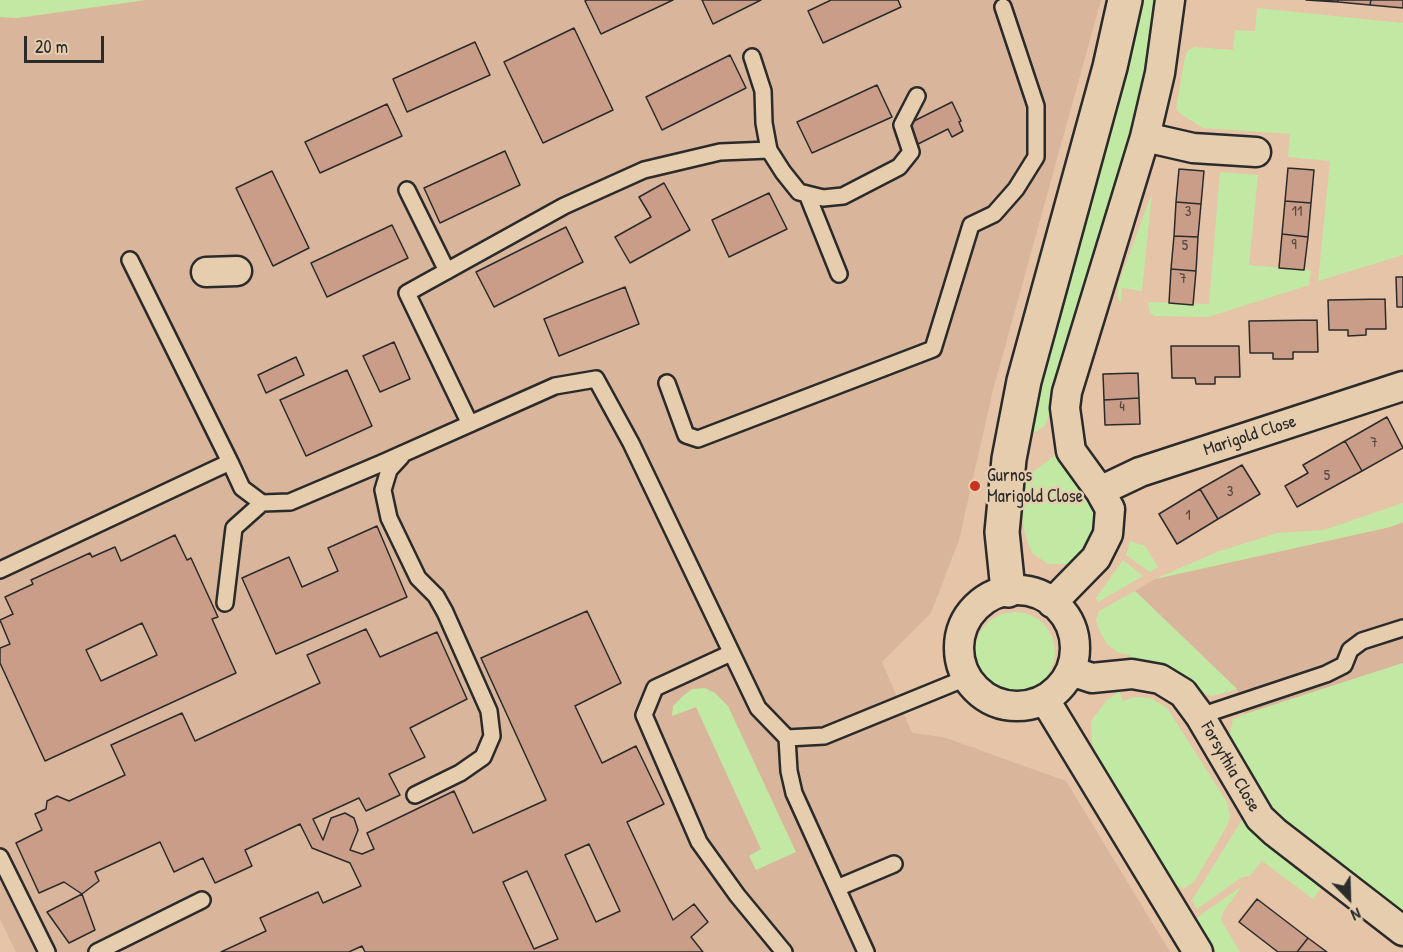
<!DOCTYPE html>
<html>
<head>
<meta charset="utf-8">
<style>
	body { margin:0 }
	#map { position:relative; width:1403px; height:952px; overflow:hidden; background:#e5c4a7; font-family:"Patrick Hand",sans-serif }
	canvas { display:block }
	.north { position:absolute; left:1319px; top:868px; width:60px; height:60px; -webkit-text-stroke:4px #e6cdae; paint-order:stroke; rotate:157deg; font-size:16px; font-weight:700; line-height:24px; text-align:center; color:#2b2b2b }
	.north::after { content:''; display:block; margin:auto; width:21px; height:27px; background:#2b2b2b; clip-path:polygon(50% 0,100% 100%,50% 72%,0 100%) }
	.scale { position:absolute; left:24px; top:36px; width:80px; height:27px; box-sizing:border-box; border:3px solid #2b2b2b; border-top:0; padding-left:8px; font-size:18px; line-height:21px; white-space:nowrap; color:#2b2b2b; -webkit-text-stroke:4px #e6cdae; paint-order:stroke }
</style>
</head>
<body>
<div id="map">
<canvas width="1403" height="952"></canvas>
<div class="north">N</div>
<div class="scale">20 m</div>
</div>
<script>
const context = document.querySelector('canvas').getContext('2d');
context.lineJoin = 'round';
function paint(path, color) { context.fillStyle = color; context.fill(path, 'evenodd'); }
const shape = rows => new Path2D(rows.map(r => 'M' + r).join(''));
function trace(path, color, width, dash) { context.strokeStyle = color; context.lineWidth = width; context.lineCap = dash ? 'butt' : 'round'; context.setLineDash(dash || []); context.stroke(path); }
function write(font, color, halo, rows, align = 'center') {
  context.font = font + ' "Patrick Hand",sans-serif'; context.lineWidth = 5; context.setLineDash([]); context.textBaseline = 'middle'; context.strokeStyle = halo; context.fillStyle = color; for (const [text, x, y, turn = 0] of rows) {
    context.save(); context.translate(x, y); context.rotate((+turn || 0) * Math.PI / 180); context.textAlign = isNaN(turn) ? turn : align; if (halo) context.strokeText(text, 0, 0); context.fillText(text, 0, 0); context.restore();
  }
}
const built = shape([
	[145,0,1101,0,993,390,959,540,931,613,882,662,912,733,943,737,1066,781,1170,952,16,952,0,919,0,17,17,18],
	[1403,522,1403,663,1245,714,1237,689,1135,591,1155,579,1390,527]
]);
const green = shape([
	[0,0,145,0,17,18,0,17],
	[1141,0,1159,0,1144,86,1053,403,1045,426,1032,434,1036,391,1124,79],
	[1257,8,1403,23,1403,255,1318,281,1330,161,1288,157,1290,134,1203,128,1181,114,1176,109,1185,57,1188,50,1195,47,1233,50,1235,30,1255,31],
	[1220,172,1258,175,1249,265,1311,270,1309,285,1208,317,1155,316,1150,313,1148,302,1209,304],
	[1152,193,1142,291,1122,288,1121,302,1118,300,1118,285],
	[1057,454,1095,512,1095,536,1085,555,1070,564,1048,564,1032,553,1025,534,1022,515,1026,477],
	[1403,503,1403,522,1390,527,1155,579,1217,552,1277,533,1324,530],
	[1130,541,1145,546,1158,567,1150,572,1126,555],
	[1123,560,1143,576,1098,602,1096,598],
	[1135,591,1237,689,1212,696,1197,691,1130,662,1130,655,1118,653,1107,644,1099,630,1096,620,1099,611],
	'975 652a40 40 0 1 1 80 0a40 40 0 1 1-80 0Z',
	[1403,663,1403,912,1288,823,1262,794,1229,737,1233,719,1245,714],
	[705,688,715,693,728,706,796,852,756,870,749,856,761,849,696,707,672,716,673,706,683,696,692,689],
	[1119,692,1123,701,1135,697,1151,698,1167,708,1227,802,1230,816,1227,826,1194,882,1183,889,1174,883,1097,757,1092,742,1091,721,1107,700],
	[1245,815,1323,885,1313,899,1262,861,1250,876,1242,877,1197,909,1192,900],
	[1242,886,1223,912,1221,920,1240,952,1216,952,1195,919]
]);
const building = shape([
	[587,0,673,0,601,34,585,1,587,0],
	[702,0,761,0,713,24,702,0],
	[831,0,898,0,901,7,823,43,808,11,831,0],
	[1306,0,1338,0,1338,2,1306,0],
	[1338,0,1371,0,1370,5,1338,2,1338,0],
	[1371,0,1403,0,1403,8,1370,5,1371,0],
	[574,28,613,110,543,143,504,62,574,28],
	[475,42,490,75,407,112,393,79,475,42],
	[730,55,746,88,662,130,646,97,730,55],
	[877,85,892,117,812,153,797,122,877,85],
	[952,102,961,121,959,122,963,131,952,137,948,129,918,144,908,124,952,102],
	[387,104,402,136,320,173,305,142,387,104],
	[505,151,520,185,440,223,424,188,505,151],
	[1288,168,1314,170,1311,203,1285,201,1288,168],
	[1179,169,1204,171,1201,204,1176,202,1179,169],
	[272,171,309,248,273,266,236,188,272,171],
	[664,183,690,230,630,263,615,237,651,217,639,197,664,183],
	[769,193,787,229,729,257,712,220,769,193],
	[1285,201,1311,203,1308,237,1282,234,1285,201],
	[1176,202,1201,204,1198,237,1174,236,1176,202],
	[392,225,408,258,327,297,311,263,392,225],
	[566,227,583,262,494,307,476,272,566,227],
	[1282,234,1308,237,1304,270,1279,268,1282,234],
	[1174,236,1198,237,1196,271,1171,269,1174,236],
	[1171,269,1196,271,1193,305,1169,303,1171,269],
	[1396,277,1403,277,1403,307,1397,307,1396,277],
	[625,287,639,324,559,356,544,319,625,287],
	[1385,299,1386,329,1366,329,1366,335,1348,336,1348,330,1329,330,1328,300,1385,299],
	[1317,320,1318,352,1293,352,1293,359,1273,359,1273,353,1250,353,1249,321,1317,320],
	[394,342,410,379,380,392,363,356,394,342],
	[1171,346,1239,346,1240,377,1215,377,1215,384,1196,384,1195,378,1172,378,1171,346],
	[296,357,304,375,266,393,258,375,296,357],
	[347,370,372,426,306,456,280,400,347,370],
	[1138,373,1139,398,1104,400,1103,374,1138,373],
	[1139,398,1140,424,1105,425,1104,400,1139,398],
	[1387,417,1403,448,1362,471,1345,441,1387,417],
	[1345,441,1362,471,1297,507,1285,486,1308,473,1303,465,1345,441],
	[1242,465,1260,494,1218,519,1200,489,1242,465],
	[1200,489,1218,519,1177,544,1159,514,1200,489],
	[377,526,407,597,276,654,242,578,289,557,302,587,338,571,328,548,377,526],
	[175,535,187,560,191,558,218,617,212,619,236,673,45,761,0,663,0,648,10,644,0,620,13,614,5,597,33,584,31,580,90,553,92,557,115,547,121,561,175,535],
	[142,623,157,655,101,681,86,650,142,623],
	[587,611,621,683,575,706,602,763,636,746,664,804,627,822,673,920,694,904,708,922,691,937,703,952,365,952,362,946,349,952,221,952,266,931,260,918,318,892,323,903,361,886,350,863,312,848,300,824,245,850,252,866,215,883,203,858,174,872,160,842,95,872,99,881,82,894,64,882,39,893,16,843,42,830,35,814,46,809,47,801,57,796,69,801,125,775,111,745,182,713,195,741,320,683,307,655,366,629,380,657,437,632,467,699,410,728,425,757,389,774,400,795,366,811,359,798,313,819,323,840,331,818,345,813,354,818,358,830,350,850,362,854,374,849,367,833,454,791,473,833,546,800,481,658,587,611],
	[589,844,620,911,596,922,565,855,589,844],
	[527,871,558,939,534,949,503,882,527,871],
	[82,894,95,930,69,943,47,912,82,894],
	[1257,899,1308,938,1297,952,1278,952,1239,922,1257,899],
	[1308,938,1327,952,1297,952,1308,938]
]);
const lane = shape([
	[752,57,763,91,764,123,769,150,783,172,799,192,823,198,843,196,899,167,911,152,902,125,917,96],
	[407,190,447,271],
	[807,194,839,274],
	[130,260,230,462,242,488,262,503,290,502,382,463,555,386,596,379,631,443,758,708,787,738,789,771,794,793,866,952],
	[667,383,686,435,698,439,933,349,971,225,994,214,1016,189,1036,157,1036,106,1003,7],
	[470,424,407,293,564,206,644,170,720,152,769,150],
	[401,457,389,470,383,490,389,518,418,578,436,596,445,612,489,711,492,736,483,757,460,773,415,795],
	[0,570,230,462],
	[225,603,234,528,262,503],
	[731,653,655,688,644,715,699,842,737,895,784,952],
	[1200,716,1326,674,1344,665,1350,650,1362,641,1403,628],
	[787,738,824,736,966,678],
	[0,857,47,952],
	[837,888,894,864],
	[97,952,202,900]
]);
const street = shape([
	[1145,137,1193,148,1256,152],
	[206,272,237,271],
	[1100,491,1140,472,1403,386],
	'959 648a58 58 0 1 1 116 0a58 58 0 1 1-116 0Z',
	[1052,603,1096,558,1108,534,1110,509,1100,491,1071,451,1065,408,1067,392,1145,137,1160,73,1170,0],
	[1071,671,1092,678,1132,674,1160,679,1183,693,1200,716,1260,818,1275,832,1403,931],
	[1045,700,1198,952]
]);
const secondary = shape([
	[1008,590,1002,532,1009,459,1024,381,1110,67,1125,0]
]);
const markers = [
	[975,486,6,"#c8321e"]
];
const numberNames = [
	["3",1188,212],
	["11",1297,212],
	["9",1294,245],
	["5",1185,246],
	["7",1183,279],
	["4",1122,407],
	["7",1374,443],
	["5",1327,476],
	["3",1230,492],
	["1",1188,516]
];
const streetNames = [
	["Marigold Close",1250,436,-18],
	["Forsythia Close",1230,767,60]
];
const poiNames = [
	["Gurnos",987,476],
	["Marigold Close",987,497]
];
paint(built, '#d9b59b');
paint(green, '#c2e9a3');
paint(building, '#c99d87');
trace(building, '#2b2b2b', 1.5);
trace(lane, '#2b2b2b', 20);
trace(street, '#2b2b2b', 33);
trace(secondary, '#2b2b2b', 38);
trace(lane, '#e6cdae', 15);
trace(street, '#e6cdae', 28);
trace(secondary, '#e6cdae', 33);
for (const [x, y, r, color] of markers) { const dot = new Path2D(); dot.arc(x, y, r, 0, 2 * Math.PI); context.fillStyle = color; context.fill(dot); trace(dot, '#e6cdae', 2); }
write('15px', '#524842', null, numberNames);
write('18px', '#2b2b2b', '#e6cdae', streetNames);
write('18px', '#2b2b2b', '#e6cdae', poiNames, 'left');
</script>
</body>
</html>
